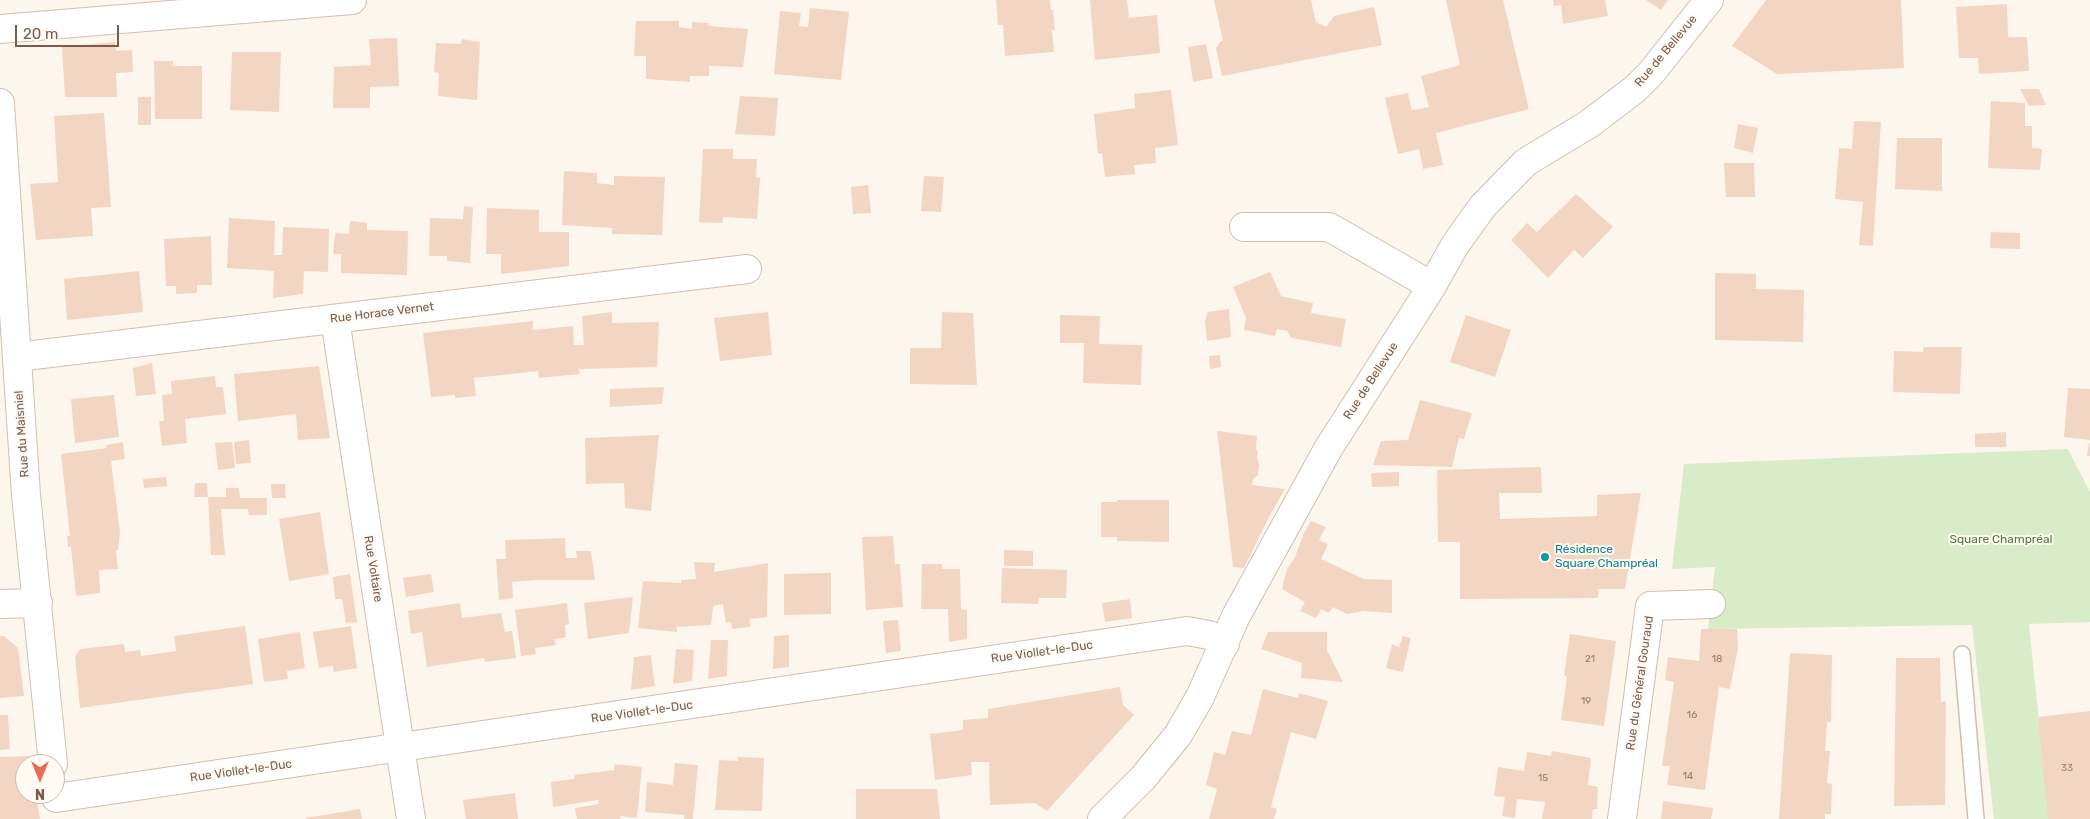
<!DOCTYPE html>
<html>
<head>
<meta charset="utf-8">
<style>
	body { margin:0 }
	#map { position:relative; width:2090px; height:819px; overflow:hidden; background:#fdf6ec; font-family:Rubik,sans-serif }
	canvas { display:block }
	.north { position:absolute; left:15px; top:754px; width:50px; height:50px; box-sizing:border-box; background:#fffaf3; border:1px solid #cabbb1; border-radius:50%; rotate:180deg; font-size:14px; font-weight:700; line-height:20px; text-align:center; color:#7a5c4d }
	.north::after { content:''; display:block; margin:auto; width:18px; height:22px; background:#e76f51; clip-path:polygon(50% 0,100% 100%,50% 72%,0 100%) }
	.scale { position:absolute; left:15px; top:25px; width:104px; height:22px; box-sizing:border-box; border:2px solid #7a5c4d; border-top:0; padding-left:6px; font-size:15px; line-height:18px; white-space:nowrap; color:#7a5c4d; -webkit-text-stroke:4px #fffaf3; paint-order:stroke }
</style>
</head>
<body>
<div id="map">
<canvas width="2090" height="819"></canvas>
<div class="north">N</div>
<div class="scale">20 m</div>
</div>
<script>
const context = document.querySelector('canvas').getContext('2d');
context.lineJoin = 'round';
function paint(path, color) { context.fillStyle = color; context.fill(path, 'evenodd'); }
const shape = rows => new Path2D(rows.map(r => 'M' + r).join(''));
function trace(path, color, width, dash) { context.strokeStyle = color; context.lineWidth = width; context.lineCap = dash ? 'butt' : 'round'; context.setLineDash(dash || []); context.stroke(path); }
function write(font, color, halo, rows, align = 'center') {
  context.font = font + ' Rubik,sans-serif'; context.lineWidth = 4; context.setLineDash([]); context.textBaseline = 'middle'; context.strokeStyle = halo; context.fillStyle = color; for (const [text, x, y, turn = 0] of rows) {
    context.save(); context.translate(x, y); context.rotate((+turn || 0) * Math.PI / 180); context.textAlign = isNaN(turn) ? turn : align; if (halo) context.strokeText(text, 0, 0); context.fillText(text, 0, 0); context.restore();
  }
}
const green = shape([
	[2068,449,2090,492,2090,622,2029,624,2049,819,1994,819,1972,625,1708,629,1715,567,1672,569,1684,464]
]);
const building = shape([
	[996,0,1050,0,1051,10,1053,10,1055,30,1052,30,1054,52,1005,56,1003,25,998,25],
	[1090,0,1127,0,1129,18,1157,15,1160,53,1095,60],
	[1214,0,1311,0,1316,22,1326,27,1334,16,1374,7,1382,45,1222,76,1216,48,1221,41,1223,41],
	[1446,0,1503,0,1529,109,1436,133,1443,165,1423,169,1419,149,1398,154,1385,98,1408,93,1412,110,1429,107,1421,76,1460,65],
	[1553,0,1605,0,1608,16,1563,24,1561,5,1554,6],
	[1646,0,1668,0,1661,10],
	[1766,0,1901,0,1904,68,1777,74,1732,46],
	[2007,4,2008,37,2027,37,2029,71,1979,74,1978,58,1959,58,1956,7],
	[810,8,849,12,841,80,774,74,780,11,801,13,799,26,808,27],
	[636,21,679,21,679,27,692,29,692,22,709,23,709,26,748,29,743,67,709,66,709,76,690,76,690,82,646,79,646,56,634,56],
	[397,38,399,86,370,87,370,108,333,108,334,67,371,65,369,39],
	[462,39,480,42,477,100,438,96,439,73,434,72,436,43,461,44],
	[115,42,116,51,132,50,133,72,116,73,117,97,65,97,62,47],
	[1206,44,1213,78,1193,82,1188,47],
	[232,52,281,52,279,112,230,110],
	[154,61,173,61,173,66,202,66,202,119,155,119],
	[2020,89,2039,89,2046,105,2029,106],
	[1171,90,1178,145,1155,148,1156,163,1134,165,1135,174,1105,177,1102,153,1098,154,1094,114,1135,108,1134,94],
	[740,96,778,98,775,136,735,134],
	[138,97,151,97,151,125,138,125],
	[1991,101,2025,103,2025,126,2032,126,2032,148,2042,149,2040,170,1988,168],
	[104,113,111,207,91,208,93,236,36,240,30,184,58,182,54,116],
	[1854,121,1881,122,1873,246,1859,245,1863,202,1835,199,1839,148,1852,149],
	[1738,124,1758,128,1753,153,1734,148],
	[1897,138,1942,138,1942,191,1895,189],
	[703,149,733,149,733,159,757,159,756,177,760,178,757,219,723,217,723,223,699,222],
	[1724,163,1754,163,1755,197,1726,197],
	[564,171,597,173,597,183,614,185,614,176,665,177,662,235,612,234,612,228,562,225],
	[924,176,944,177,941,212,921,211],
	[868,185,871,213,853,214,851,187],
	[1576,194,1613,227,1583,258,1574,250,1548,278,1511,240,1527,223,1537,232],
	[464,206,473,207,470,263,447,261,447,256,429,256,430,218,463,219],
	[487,208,539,210,539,232,569,232,569,266,501,274,501,254,486,254],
	[229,218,275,221,274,255,282,255,283,227,329,229,328,272,304,271,303,294,273,298,274,271,227,268],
	[350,221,367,223,367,230,408,231,407,275,341,273,341,254,333,254,335,233,349,234],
	[1991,232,2020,233,2020,249,1990,248],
	[211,236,212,285,197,285,197,293,176,294,176,286,166,286,164,239],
	[139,271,143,312,67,320,64,279],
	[1270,272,1281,296,1313,303,1311,313,1346,319,1341,347,1291,338,1287,331,1277,329,1275,336,1244,330,1246,318,1233,287],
	[1715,273,1756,274,1756,289,1804,290,1803,342,1715,340],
	[1229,309,1231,337,1207,341,1205,321,1208,312],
	[612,312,612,323,659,322,657,367,579,369,580,374,539,378,538,371,474,378,476,396,455,398,455,395,431,397,423,333,533,321,533,330,573,326,574,345,584,345,582,316],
	[768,312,772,355,720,361,714,318],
	[942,312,973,313,977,385,910,384,910,348,941,348],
	[1060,315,1100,316,1099,344,1142,345,1141,385,1083,383,1084,343,1060,343],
	[1466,315,1511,330,1495,377,1450,362],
	[1924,347,1962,347,1960,394,1893,392,1894,351,1923,352],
	[1220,355,1221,367,1210,369,1209,356],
	[152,363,156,394,136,396,133,368],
	[319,366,330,438,298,440,296,414,238,421,234,374],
	[215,376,216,387,223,387,226,414,185,419,187,443,162,446,159,421,164,421,162,395,172,394,171,381],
	[664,387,662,404,610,407,610,389],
	[2068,388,2090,389,2090,440,2064,437],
	[114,395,119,437,75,443,71,399],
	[1420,400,1472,413,1464,439,1459,438,1452,467,1373,465,1381,441,1408,440],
	[1217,431,1257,436,1256,450,1258,451,1257,457,1259,464,1258,475,1253,479,1252,485,1285,489,1269,517,1244,568,1233,567],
	[2006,432,2006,447,1975,447,1975,434],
	[659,435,651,511,625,508,624,483,586,484,585,438],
	[249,440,251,463,236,464,234,442],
	[123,442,125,459,111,461,120,532,118,550,116,550,118,569,99,570,100,593,76,596,71,547,68,547,67,536,70,536,61,454,107,448,106,445],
	[232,442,235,468,218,470,215,443],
	[2089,443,2090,443,2090,456,2087,456],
	[1541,467,1542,493,1499,493,1500,519,1597,516,1597,495,1641,493,1625,589,1598,589,1598,598,1460,599,1460,542,1438,542,1437,470],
	[1399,472,1399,486,1372,487,1371,473],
	[166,477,167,486,144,488,143,479],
	[195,483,207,483,208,497,194,497],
	[271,484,285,484,286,498,272,498],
	[226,488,239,488,240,498,267,498,267,515,249,515,248,509,221,509,225,555,211,555,208,497,226,497],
	[1117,500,1169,500,1169,542,1117,541,1117,537,1101,537,1101,502,1117,502],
	[320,512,329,574,289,581,279,519],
	[1311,521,1326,527,1319,540,1328,544,1321,559,1364,579,1392,580,1392,613,1364,611,1347,614,1333,607,1329,613,1321,609,1316,618,1300,611,1305,602,1282,589,1287,569,1295,557,1304,533],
	[893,536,895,564,900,564,903,607,866,610,862,537],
	[565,538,566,558,577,558,576,551,591,551,595,580,537,580,512,582,513,598,499,600,496,559,506,559,505,540],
	[1004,550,1033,551,1033,566,1004,566],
	[694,562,715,563,714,572,768,563,767,617,750,619,750,627,732,629,731,622,726,623,723,604,713,606,711,625,677,627,677,632,638,628,643,581,681,583,681,580,696,579],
	[922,564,942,564,942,569,960,569,961,609,967,610,967,639,949,642,948,609,921,609],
	[1002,568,1067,570,1066,598,1039,598,1038,604,1001,603],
	[831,573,831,614,784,615,784,574],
	[350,574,357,622,346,623,342,599,335,599,333,577],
	[431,574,434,592,406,597,403,578],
	[633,597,629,633,588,639,584,603],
	[1130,599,1132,618,1105,622,1102,603],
	[460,603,462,618,501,613,505,632,512,631,516,658,485,662,484,658,427,667,422,632,411,634,408,611],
	[567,603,569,624,565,625,566,637,555,639,556,645,535,648,536,654,521,656,515,610],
	[898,620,901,651,886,653,883,621],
	[245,626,253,684,80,708,75,657,80,649,124,644,125,652,140,650,141,656,176,651,174,636],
	[351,626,357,668,334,672,333,666,319,668,313,632],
	[1701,629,1737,629,1738,648,1730,689,1719,687,1705,790,1667,785,1670,766,1662,766,1674,682,1665,680,1668,657,1699,661],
	[300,632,305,668,287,671,288,679,264,682,258,639],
	[1268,632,1327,632,1327,650,1343,682,1301,678,1302,663,1261,649],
	[1570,634,1616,641,1604,726,1561,720,1567,676,1564,676],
	[789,635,789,667,773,669,774,636],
	[0,636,4,636,18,648,24,696,0,698],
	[1403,636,1411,638,1403,672,1386,668,1392,644,1399,647],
	[711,640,728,640,727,676,708,679],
	[676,649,694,650,692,681,673,684],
	[1790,653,1832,655,1831,722,1827,722,1825,751,1830,751,1827,783,1832,784,1831,814,1825,814,1825,819,1779,819],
	[651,655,655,686,631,690,634,657],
	[1896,658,1940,658,1941,702,1946,701,1945,805,1894,806],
	[1120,687,1123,705,1134,715,1047,811,1035,803,990,805,989,762,971,762,972,775,935,780,930,734,963,730,963,720,988,718,988,709],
	[1263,689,1298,698,1299,693,1328,701,1316,739,1291,732,1271,807,1277,809,1274,819,1209,819,1217,789,1206,785,1214,752,1225,755,1232,731,1251,735],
	[2090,711,2090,819,2048,819,2038,717],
	[0,715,8,715,10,749,0,750],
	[1552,751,1591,758,1588,785,1598,787,1597,809,1593,809,1592,819,1542,819,1545,802,1517,799,1515,818,1502,816,1505,797,1494,796,1498,767,1524,771,1527,752,1551,756],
	[30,756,31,764,25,764,25,794,36,794,40,819,0,819,0,757],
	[738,757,764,758,762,811,715,810,719,760,738,761],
	[675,763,698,765,693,819,684,819,685,815,645,812,647,782,673,785],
	[615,764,642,767,637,818,621,816,620,819,577,819,575,808,599,804,598,800,553,807,551,782,574,779,574,775,614,770],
	[856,789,937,789,940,819,856,819],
	[515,793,518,819,466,819,463,800],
	[1663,801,1713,808,1711,819,1661,819],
	[360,809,362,819,306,819,306,818]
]);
const service = shape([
	[1962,654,1976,819]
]);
const minor = shape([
	[0,29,352,0],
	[0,103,26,495,53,764],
	[1244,227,1329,227,1432,286],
	[335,319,411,819],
	[17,357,747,269],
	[0,604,38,603],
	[56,798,1187,631,1209,635,1225,644],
	[1102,819,1143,778,1178,735,1200,697,1236,616,1328,449,1432,286,1455,245,1483,206,1526,162,1589,124,1635,89,1651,73,1709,0],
	[1622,819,1650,606,1711,604]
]);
const markers = [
	[1545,557,5,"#0f9aa8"]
];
const numberNames = [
	["21",1590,659],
	["18",1717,659],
	["19",1586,701],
	["16",1692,715],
	["33",2067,768],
	["14",1688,776],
	["15",1543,778]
];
const streetNames = [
	["Rue de Bellevue",1666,51,-50],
	["Rue Horace Vernet",382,313,-7],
	["Rue de Bellevue",1371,381,-57],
	["Rue du Maisniel",22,434,-94],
	["Rue Voltaire",373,569,81],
	["Rue Viollet-le-Duc",1042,652,-8],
	["Rue du Général Gouraud",1640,683,-82],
	["Rue Viollet-le-Duc",642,712,-8],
	["Rue Viollet-le-Duc",241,771,-8]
];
const parkNames = [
	["Square Champréal",2001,540]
];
const cultureNames = [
	["Résidence",1555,550],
	["Square Champréal",1555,564]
];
paint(green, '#d8ecc9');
paint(building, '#f3d5c3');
trace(service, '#d1beb0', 18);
trace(minor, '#d1beb0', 30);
trace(service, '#fff', 15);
trace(minor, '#fff', 28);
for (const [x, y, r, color] of markers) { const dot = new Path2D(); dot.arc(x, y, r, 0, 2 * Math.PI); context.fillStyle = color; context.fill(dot); trace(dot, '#fffaf3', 2); }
write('10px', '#987a6a', null, numberNames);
write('12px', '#7a5c4d', '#fffaf3', streetNames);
write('12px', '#537a41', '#fffaf3', parkNames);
write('12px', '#0d838f', '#fffaf3', cultureNames, 'left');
</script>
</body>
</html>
